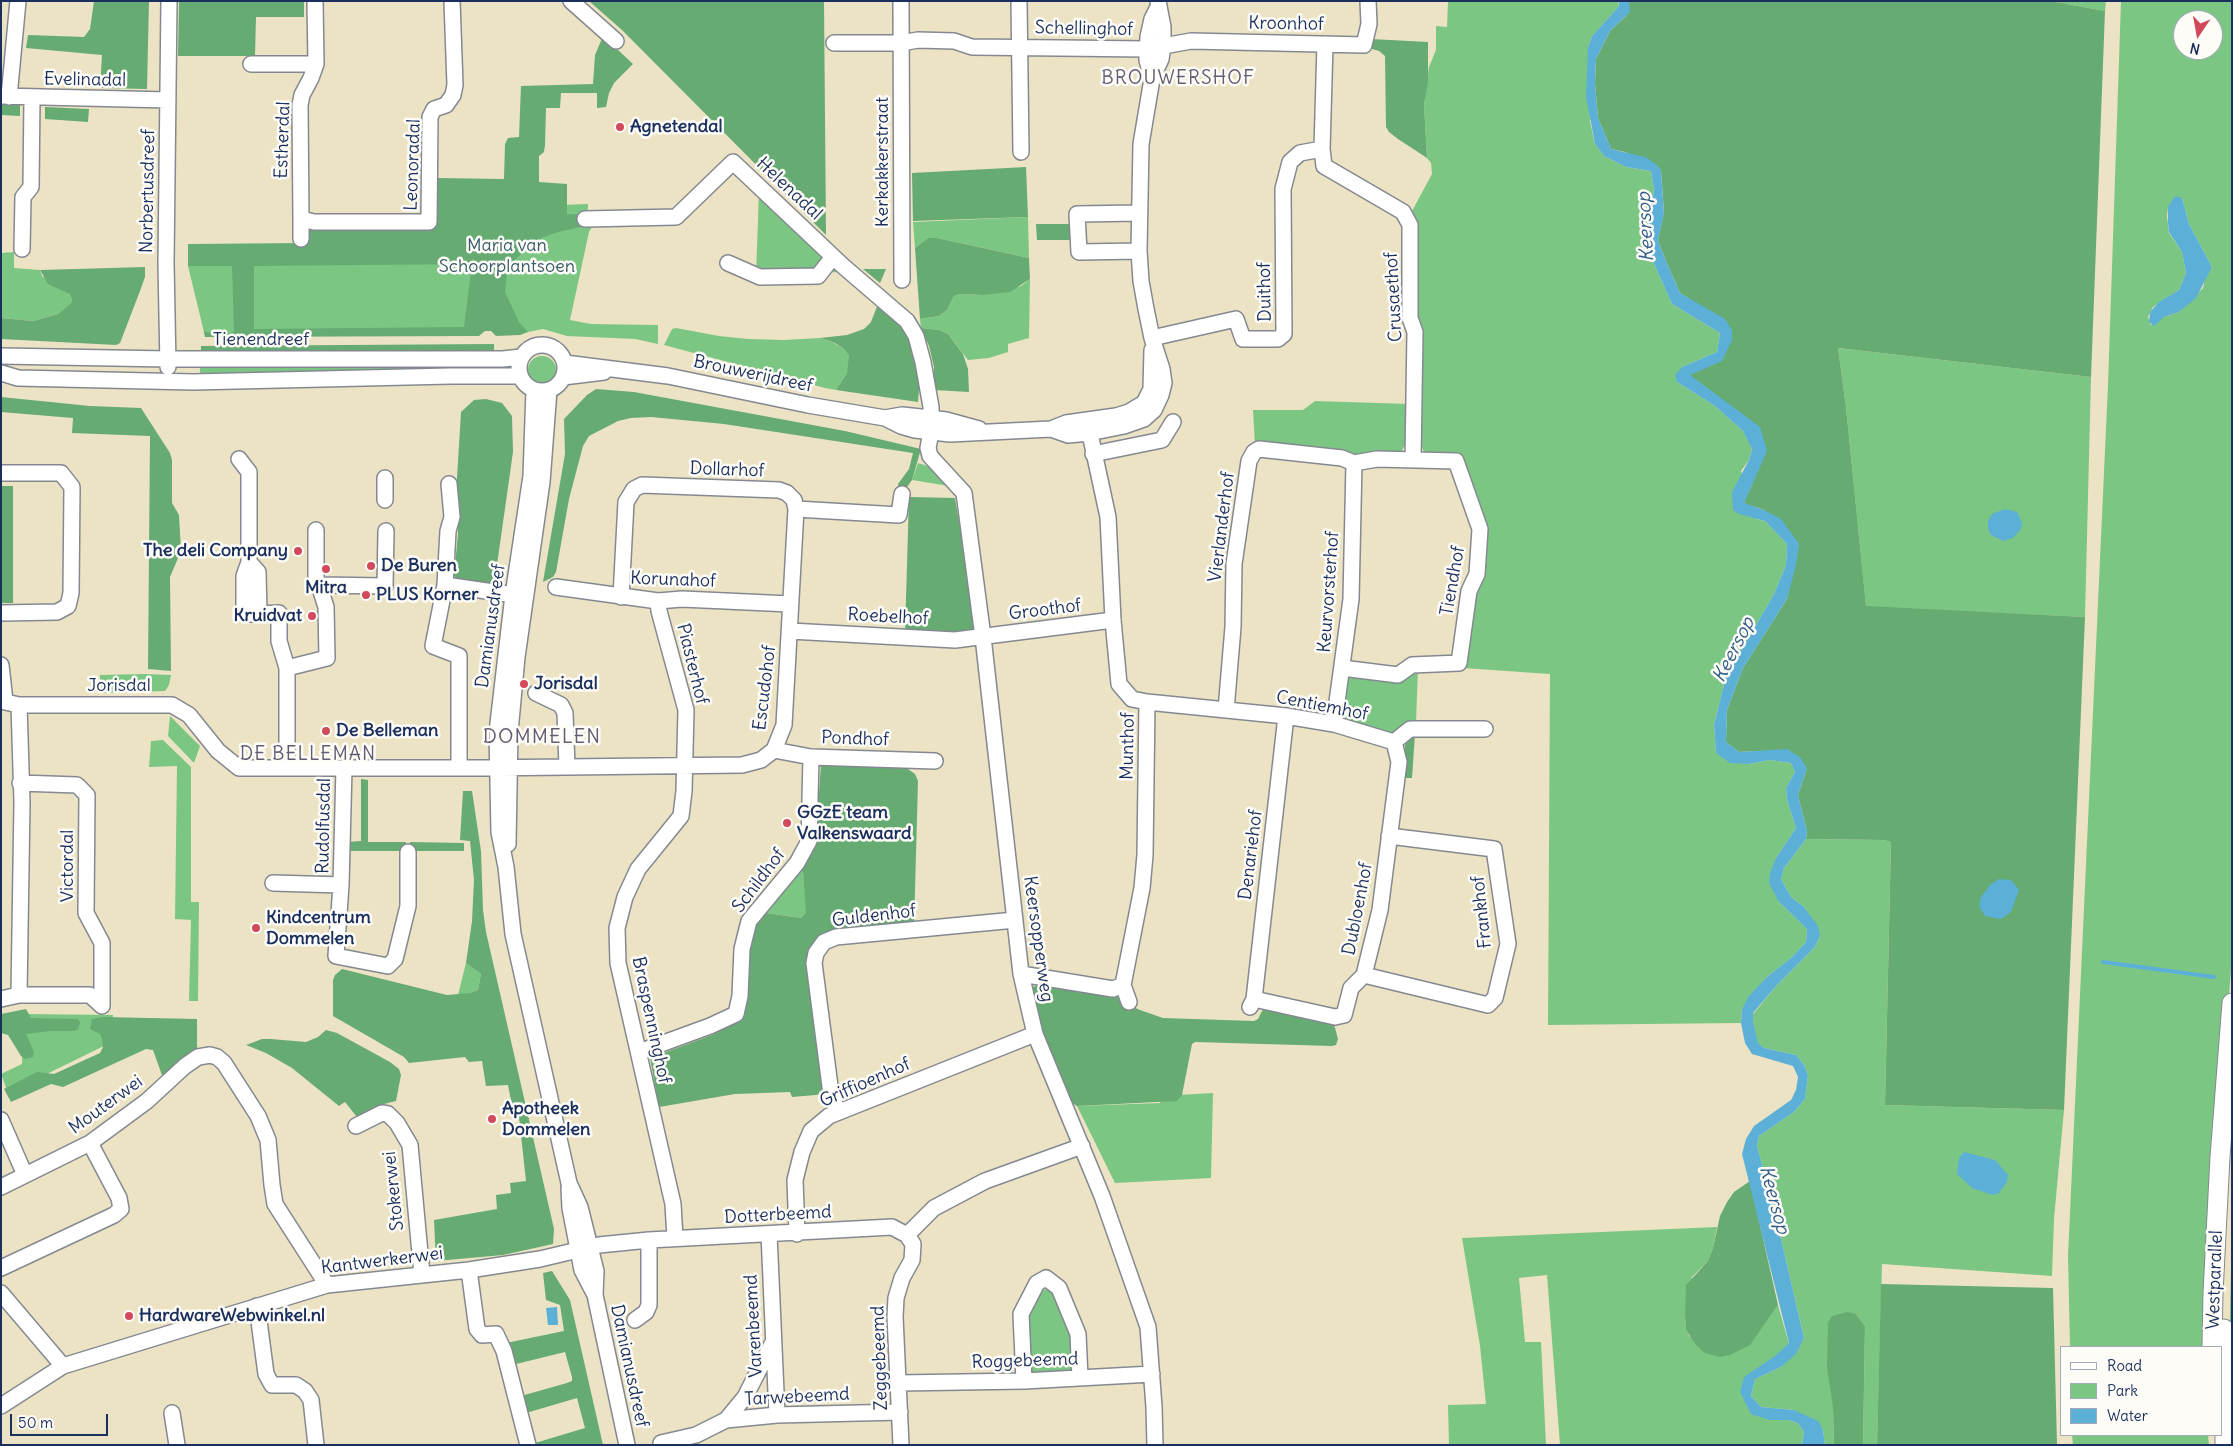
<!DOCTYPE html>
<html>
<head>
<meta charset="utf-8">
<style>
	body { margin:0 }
	#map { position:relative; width:2233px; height:1446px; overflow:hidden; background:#ece3c4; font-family:Delius,sans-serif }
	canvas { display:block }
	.frame { position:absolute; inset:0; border:2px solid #1b2f5e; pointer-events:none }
	.legend { position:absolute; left:2060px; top:1346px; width:162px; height:90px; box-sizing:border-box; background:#fdfcf7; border:1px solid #a3aaba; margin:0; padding:6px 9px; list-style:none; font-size:15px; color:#1b2f5e }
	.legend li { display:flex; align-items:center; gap:10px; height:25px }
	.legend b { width:25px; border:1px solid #a3aaba }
	.north { position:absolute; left:2173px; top:10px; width:50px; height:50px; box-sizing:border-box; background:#fdfcf7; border:1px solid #a3aaba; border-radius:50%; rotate:192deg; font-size:14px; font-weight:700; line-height:20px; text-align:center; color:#1b2f5e }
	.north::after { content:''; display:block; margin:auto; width:18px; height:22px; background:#d1495b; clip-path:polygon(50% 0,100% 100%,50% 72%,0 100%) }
	.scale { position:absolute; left:10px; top:1414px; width:98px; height:22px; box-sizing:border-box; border:2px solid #1b2f5e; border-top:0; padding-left:6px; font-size:15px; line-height:18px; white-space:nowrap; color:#1b2f5e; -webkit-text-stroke:4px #fdfcf7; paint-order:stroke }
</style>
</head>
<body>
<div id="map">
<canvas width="2233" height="1446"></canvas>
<div class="frame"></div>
<ul class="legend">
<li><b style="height:6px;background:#fff"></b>Road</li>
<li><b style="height:14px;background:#7cc684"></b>Park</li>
<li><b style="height:14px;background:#5cb0d8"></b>Water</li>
</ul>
<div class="north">N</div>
<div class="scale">50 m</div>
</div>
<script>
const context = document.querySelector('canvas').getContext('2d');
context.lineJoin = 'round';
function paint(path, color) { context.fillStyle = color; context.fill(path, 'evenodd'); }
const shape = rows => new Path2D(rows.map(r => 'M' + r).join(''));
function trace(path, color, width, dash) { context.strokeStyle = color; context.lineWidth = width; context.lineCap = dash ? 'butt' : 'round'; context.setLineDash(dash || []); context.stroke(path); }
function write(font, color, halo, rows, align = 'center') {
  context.font = font + ' Delius,sans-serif'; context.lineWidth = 5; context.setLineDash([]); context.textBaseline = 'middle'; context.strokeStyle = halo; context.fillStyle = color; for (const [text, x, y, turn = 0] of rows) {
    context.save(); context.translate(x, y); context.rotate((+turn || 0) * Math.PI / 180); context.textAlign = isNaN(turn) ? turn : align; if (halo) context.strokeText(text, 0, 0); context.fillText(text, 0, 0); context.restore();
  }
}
const green = shape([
	[1448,1,1618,1,1619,6,1592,36,1588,47,1590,122,1595,144,1604,156,1626,167,1651,171,1654,190,1646,242,1651,257,1672,304,1720,333,1717,352,1682,367,1677,382,1715,406,1743,431,1752,448,1749,460,1741,471,1757,519,1765,521,1787,544,1786,565,1774,594,1726,677,1714,725,1716,753,1749,764,1770,760,1791,763,1795,772,1786,788,1787,800,1796,828,1776,858,1779,902,1807,929,1806,942,1792,957,1767,977,1742,1009,1741,1023,1548,1025,1550,674,1463,668,1475,587,1480,577,1461,457,1424,452,1422,447,1420,325,1416,321,1411,213,1432,174,1431,163,1427,158,1424,104,1429,67,1436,50,1436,26,1447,27],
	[2050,1,2106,1,2105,11],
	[2121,1,2232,1,2232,959,2216,1154,2208,1347,2070,1347,2068,1256,2108,385],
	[2183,20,2213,20,2213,50,2183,50],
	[2182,198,2189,224,2212,267,2206,275,2203,288,2179,312,2164,317,2151,325,2148,317,2153,307,2179,290,2186,273,2182,252,2169,233,2167,216,2168,207],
	[536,187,559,205,588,204,587,225,594,224,589,232,570,320,591,324,658,325,658,344,635,339,567,336,543,329,528,332,485,330,478,335,206,335,203,328,188,266,306,245,439,229],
	[759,192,843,272,756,274],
	[1028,217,1029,258,937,238,928,238,915,248,913,222],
	[14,252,14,268,40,270,42,276,71,294,72,299,71,303,58,314,33,321,1,318,1,253],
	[1030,279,1029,338,1008,344,1008,352,989,358,968,360,948,334,939,330,921,328,920,319,939,316,947,310,954,296,960,294,982,295,1021,286],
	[676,328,719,336,748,339,784,340,820,338,834,343,844,349,849,356,849,365,847,373,836,390,825,388,664,345,672,329],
	[1838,348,2091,377,2085,617,1866,607,1846,407],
	'528 370a14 14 0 1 1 28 0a14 14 0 1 1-28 0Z',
	[200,363,494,364,494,372,200,377],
	[1315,401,1409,404,1407,441,1399,456,1360,457,1255,446,1253,410,1303,410],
	[918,463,934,468,955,487,912,480],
	[1418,668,1416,722,1391,735,1342,719,1338,711,1346,677,1353,674],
	[100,675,145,674,171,675,169,685,165,691,100,693],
	[170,716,200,746,194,763,168,736],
	[163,740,191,767,191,902,199,902,198,1001,189,1001,191,920,175,919,177,766,149,767,151,741],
	[1806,839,1884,840,1891,842,1885,1105,2064,1110,2054,1219,2052,1276,1882,1264,1877,1445,1863,1445,1865,1326,1856,1314,1833,1407,1834,1445,1825,1445,1823,1430,1794,1410,1761,1407,1751,1396,1755,1379,1781,1367,1804,1338,1775,1213,1757,1146,1759,1136,1794,1112,1805,1099,1808,1075,1804,1065,1796,1055,1764,1048,1757,1043,1753,1022,1753,1014,1777,985,1815,947,1820,936,1803,906,1791,897,1781,879,1784,868],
	[799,867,803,872,807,913,801,918,766,913,762,909],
	[466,963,481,974,478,990,470,993,458,995],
	[23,1014,113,1015,110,1043,8,1093,1,1074,22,1064],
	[1213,1093,1211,1178,1115,1183,1077,1106,1160,1103,1160,1096],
	[1717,1227,1713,1248,1708,1261,1692,1277,1685,1316,1686,1330,1690,1337,1760,1330,1778,1305,1789,1344,1740,1392,1770,1420,1788,1420,1798,1423,1804,1432,1802,1445,1560,1445,1547,1275,1519,1278,1525,1342,1541,1342,1546,1445,1449,1445,1448,1405,1486,1404,1480,1346,1462,1238],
	[2232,1229,2232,1445,2228,1393],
	[1051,1289,1070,1336,1074,1370,1032,1375,1026,1318,1040,1290],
	[2072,1435,2208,1435,2209,1445,2073,1445]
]);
const forest = shape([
	[94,1,149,1,147,89,100,88,102,55,26,48,28,35,84,37,90,29],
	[179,1,304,1,304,17,256,17,255,56,178,56],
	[589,1,824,1,826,235,622,30],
	[1629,1,2050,1,2105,11,2091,377,1838,348,1846,407,1866,606,2085,617,2064,1110,1885,1105,1891,842,1884,840,1806,839,1807,831,1798,795,1807,768,1756,751,1739,752,1726,742,1727,710,1743,668,1787,599,1799,544,1764,510,1744,503,1766,451,1689,375,1730,343,1699,305,1680,293,1665,259,1658,240,1664,213,1661,170,1625,152,1611,149,1598,118,1595,83,1596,59,1610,31,1626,16],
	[603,36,633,64,614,83,609,93,606,107,597,108,597,93,561,93,560,108,546,108,545,145,544,152,539,156,539,182,567,184,567,214,594,215,594,224,558,232,541,238,528,247,512,263,507,274,505,292,519,322,528,332,520,335,496,336,491,331,485,331,479,336,205,337,203,328,205,332,227,334,234,332,232,266,188,266,188,244,305,243,305,227,437,226,437,178,504,179,505,144,508,138,519,137,521,86,593,84,595,55],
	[472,264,464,327,254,329,254,266],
	[1371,39,1428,42,1428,82,1424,104,1427,158,1398,139,1389,132,1386,127,1385,56,1379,51,1362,46],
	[1,104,20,105,20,116,1,115],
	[45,107,89,109,88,122,45,119],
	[1026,167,1028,217,913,221,912,173],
	[1036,224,1072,224,1072,240,1037,240],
	[928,238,937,238,1029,258,1030,279,1010,292,982,295,960,294,954,296,947,310,939,316,920,319,915,248],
	[145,267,145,277,140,291,120,343,116,345,1,339,1,318,33,321,58,314,71,303,72,299,70,294,48,284,40,270],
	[863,269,886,269,880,283],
	[878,304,906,332,917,358,920,377,918,402,836,390,847,373,849,356,844,349,835,343,820,338,847,335,864,329,871,322],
	[921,328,939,330,948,334,963,354,968,369,969,392,934,390,934,367,929,346],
	[494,344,494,356,201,356,201,346],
	[596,389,634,392,845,431,921,449,912,480,902,494,899,491,898,484,909,469,913,453,724,424,651,417,631,418,618,421,589,436,583,446,569,499,556,572,553,577,543,582,565,454,564,419,587,395],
	[1,397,90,406,141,408,170,453,172,460,172,503,179,515,181,551,170,577,171,671,148,669,150,436,72,433,73,418,1,412],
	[486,399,502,403,512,416,513,452,495,579,492,583,486,585,462,582,454,576,458,534,456,495,461,412,474,400],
	[1,486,13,486,13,603,2,603,1,601],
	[909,497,955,498,976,625,969,633,905,632],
	[1415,734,1412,778,1403,778,1405,745],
	[821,764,905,767,915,774,918,781,914,927,816,943,827,1094,792,1097,790,1092,735,1094,659,1107,650,1058,712,1035,733,1024,741,1017,750,933,764,911,766,913,801,918,806,913,803,872,798,868,816,836],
	[361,779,368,780,368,842,406,842,406,851,347,851,347,842,361,841],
	[463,791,472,791,481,851,483,910,486,932,554,1229,553,1244,503,1255,436,1261,434,1220,497,1209,496,1195,511,1193,510,1183,526,1181,519,1117,514,1116,508,1085,486,1086,482,1061,469,1062,465,1057,409,1063,404,1057,333,1016,333,980,335,975,342,969,447,995,470,993,478,990,481,974,466,963,472,921,474,880,470,841,460,840],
	[410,842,464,843,464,851,410,851],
	[1039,984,1115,994,1124,1003,1140,1010,1163,1018,1254,1021,1258,1019,1263,1009,1334,1024,1338,1039,1336,1045,1332,1046,1195,1042,1192,1044,1182,1095,1177,1101,1077,1106,1072,1103,1063,1087,1036,1017,1033,987],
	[26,1009,31,1018,78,1019,80,1023,78,1029,74,1031,50,1031,26,1034,34,1052,33,1057,25,1059,21,1056,8,1035,1,1033,1,1014],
	[103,1017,197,1019,197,1053,163,1078,153,1050,146,1049,63,1087,51,1084,11,1102,4,1089,37,1072,54,1074,100,1053,103,1047,102,1039,100,1034,90,1029,92,1019],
	[326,1030,337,1033,390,1062,399,1069,401,1075,396,1101,384,1104,357,1117,345,1102,339,1106,292,1068,266,1053,246,1045,262,1039,271,1039,306,1042,318,1037],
	[1750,1181,1778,1305,1750,1345,1730,1355,1720,1357,1705,1353,1696,1345,1686,1330,1685,1316,1686,1285,1708,1261,1713,1248,1720,1216,1727,1202,1734,1192],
	[552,1271,570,1300,603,1445,536,1445,535,1443,585,1428,577,1398,526,1413,521,1396,567,1383,572,1381,572,1377,565,1352,512,1365,506,1343,564,1331,560,1305,546,1300,543,1273],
	[1881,1284,2053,1288,2057,1445,1877,1445],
	[1847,1312,1856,1314,1865,1326,1863,1445,1834,1445,1833,1407,1827,1368,1828,1323,1832,1316]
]);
const water = shape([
	[1619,1,1629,1,1630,12,1610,31,1596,59,1595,83,1598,118,1611,149,1645,157,1656,164,1661,170,1664,214,1658,240,1665,259,1680,293,1725,319,1732,330,1732,340,1722,361,1690,375,1760,427,1767,451,1744,503,1764,510,1781,519,1799,544,1796,565,1787,599,1743,668,1727,710,1726,742,1739,752,1787,749,1800,757,1807,768,1798,795,1807,831,1806,839,1784,868,1781,879,1791,897,1803,906,1818,926,1820,936,1815,947,1777,985,1753,1013,1753,1022,1758,1043,1764,1048,1796,1055,1804,1065,1808,1075,1805,1099,1794,1112,1759,1136,1757,1146,1775,1213,1804,1338,1796,1354,1781,1367,1755,1379,1751,1396,1761,1407,1794,1410,1818,1421,1823,1430,1825,1445,1802,1445,1804,1432,1798,1423,1788,1420,1770,1420,1751,1414,1740,1392,1744,1377,1775,1356,1789,1343,1742,1154,1746,1139,1754,1126,1791,1100,1796,1090,1798,1077,1793,1066,1752,1054,1745,1043,1741,1023,1742,1009,1749,996,1767,977,1792,957,1806,942,1807,929,1779,902,1769,883,1770,873,1776,858,1796,828,1787,800,1786,788,1795,772,1791,763,1770,760,1749,764,1730,763,1716,753,1714,725,1726,677,1774,594,1786,565,1787,544,1765,521,1739,514,1733,510,1732,492,1749,460,1752,449,1743,431,1715,406,1677,382,1675,375,1682,367,1717,352,1720,333,1672,304,1651,257,1646,242,1654,190,1651,171,1626,167,1604,156,1595,144,1586,97,1588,47,1592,36,1619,6],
	[2175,196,2182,198,2189,224,2212,267,2196,298,2179,312,2164,317,2154,326,2149,322,2150,312,2159,302,2179,290,2186,273,2182,252,2169,232,2168,223,2168,207],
	[2005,509,2017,512,2022,522,2021,529,2013,538,2003,541,1991,535,1988,529,1988,521,1992,514],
	[1999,879,2011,880,2019,890,2011,912,2001,919,1985,916,1979,906,1981,897,1991,884],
	[1964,1152,1995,1160,2008,1175,2007,1182,1999,1193,1993,1195,1972,1188,1957,1174,1959,1158],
	[557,1307,558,1325,548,1325,546,1308]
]);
const stream = shape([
	[2103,962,2214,977]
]);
const minor = shape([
	[315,1,316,64,311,78,302,95,300,105,301,219,314,222,429,222,430,117,434,109,446,105,453,95,455,85,452,1],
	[571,1,616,41],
	[901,1,902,280],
	[1019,1,1021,152],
	[834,43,901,43,918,40,954,41,972,47,1147,49,1191,41,1364,45,1369,24,1368,1],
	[1325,44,1322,149,1324,166,1403,212,1410,225,1410,318,1415,332,1413,460],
	[251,64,316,64],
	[1152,79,1147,60,1148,37,1152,19,1158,7],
	[1,96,168,100],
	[9,97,18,1],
	[301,219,301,239],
	[585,219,676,217,733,162,843,266,907,321,916,336,923,362,931,407,931,432,928,448,930,456,964,493,983,637,1021,974,1035,1034,1102,1196,1148,1327,1154,1407,1155,1445],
	[22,249,23,197,31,187,32,98],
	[1139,251,1079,252,1077,214,1139,213],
	[728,263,760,277,818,276,833,257],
	[1152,338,1236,319,1243,339,1278,339,1284,334,1283,189,1290,162,1300,153,1322,149],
	'519 368a23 23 0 1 1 46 0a23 23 0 1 1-46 0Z',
	[1,356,168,359,503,359,521,357],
	[565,363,668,376,808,405,885,418,901,426,915,430,950,434,1051,429,1068,435,1089,433,1124,426,1144,419,1154,410,1161,395,1164,383,1162,369,1152,338,1146,309,1141,281,1139,251,1141,144,1152,79,1161,59,1163,46,1163,27,1158,1],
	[168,367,166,263,169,1],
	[1,373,18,378,193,382,450,376,520,376],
	[563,377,604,372],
	[534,390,531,476,513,595,497,732,499,832,506,867,513,934,569,1183,580,1207,596,1271,595,1295,627,1445],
	[885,418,902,415,921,417,946,420,979,429],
	[1051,429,1066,423,1116,416,1129,412,1144,403,1151,389,1152,350],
	[1093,454,1162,440,1173,422],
	[239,459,249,472,249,562,258,572,259,614,279,613,279,641,287,668,287,768],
	[1,473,61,473,72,487,71,593,68,606,57,612,1,613],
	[385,478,385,500],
	[449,484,452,517,448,531,445,585,433,646,459,656,459,768],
	[316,530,316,585,319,585],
	[249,562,244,576,244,614,259,614],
	[445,585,521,596],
	[556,587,658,601,682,599,790,604],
	[621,597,626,502,634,489,642,485,779,490,787,493,794,500,796,509,899,515,902,494],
	[658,601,659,611,686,710,684,791,681,816,638,869,625,897,617,928,618,963,673,1204,675,1238],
	[790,631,955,640,1113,620],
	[1,665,5,701],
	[287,668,327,658,326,607,319,585,385,586,386,531],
	[536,693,561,705,565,713,567,767],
	[1,701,19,705,172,705,189,715,218,751,239,768,479,768,742,765,761,760,774,750,784,725,796,509],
	[1147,702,1286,716,1334,724,1394,742,1410,729,1485,729],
	[1226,710,1233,627,1234,564,1249,461,1254,452,1259,449,1342,458,1354,463,1377,459,1456,461,1480,529,1477,574,1469,591,1459,663,1412,665,1398,675,1342,668],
	[1334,724,1351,599,1354,463],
	[774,750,811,757,935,761],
	[344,768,341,885,336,956,388,966,395,959,408,906,408,852],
	[508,844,510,732,517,657,542,482,549,390],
	[273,883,341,885],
	[1021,974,1113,989,1123,985,1142,888,1145,855,1147,702,1132,699,1119,684,1113,620,1108,517,1087,420],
	[1364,975,1488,1005,1495,998,1508,944,1494,849,1389,836],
	[1123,985,1129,1002],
	[19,995,90,995,102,1006,102,943,86,913,87,795,77,785,20,783],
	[1,999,19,995,22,802,19,705],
	[1254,999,1335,1017,1344,1015,1351,988,1364,975,1380,910,1399,762,1394,742],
	[1250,1007,1254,999,1286,716],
	[639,1052,710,1026,736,1014,740,996,742,949,749,921,797,863,809,841,811,757],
	[838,1112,831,1094,814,963,816,953,824,942,836,937,1015,920],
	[1,1120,25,1175],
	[356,1126,382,1113,388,1114,397,1123,410,1145,422,1275],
	[1,1187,90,1143,147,1101,185,1066,198,1057,210,1055,217,1057,224,1063,258,1116,268,1140,272,1185,275,1204,327,1285],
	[569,1188,570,1208,582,1270,594,1293],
	[769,1234,777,1415],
	[797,1234,795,1180,802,1152,811,1131,829,1116,1035,1034],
	[1,1268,114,1215,121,1209,119,1198,90,1143],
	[469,1270,477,1329,482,1335,496,1334,504,1351,528,1445],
	[1,1293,63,1366],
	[257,1306,266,1374,272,1385,296,1385,305,1391,311,1400,316,1445],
	[635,1320,646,1312,649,1305,649,1240],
	[1024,1381,1021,1314,1037,1283,1046,1278,1059,1288,1078,1334,1080,1378],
	[899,1383,1024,1381,1152,1374],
	[1,1406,63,1366,327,1285,469,1270,540,1259,599,1245,649,1240,892,1227,907,1235],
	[172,1413,177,1445],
	[726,1420,745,1397,772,1344],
	[661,1443,696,1435,726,1420,777,1415,900,1412],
	[901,1445,895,1317,896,1298,902,1278,912,1260,913,1244,907,1235,934,1208,985,1181,1082,1146]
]);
const major = shape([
	[2224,1329,2225,1445],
	[2212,1347,2213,1293,2220,1157,2232,1003]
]);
const markers = [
	[620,127,5,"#d1495b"],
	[298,551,5,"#d1495b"],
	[371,566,5,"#d1495b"],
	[326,569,5,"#d1495b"],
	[366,595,5,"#d1495b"],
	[312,616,5,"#d1495b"],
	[524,684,5,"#d1495b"],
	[326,731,5,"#d1495b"],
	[787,823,5,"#d1495b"],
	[256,928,5,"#d1495b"],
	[492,1119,5,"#d1495b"],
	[129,1316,5,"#d1495b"]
];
const streetNames = [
	["Kroonhof",1286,24,1],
	["Schellinghof",1084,29,1],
	["Evelinadal",85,80,1],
	["Estherdal",283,140,-88],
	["Kerkakkerstraat",883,162,-90],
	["Leonoradal",413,165,-88],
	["Helenadal",789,189,43],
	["Norbertusdreef",148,191,-89],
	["Duithof",1265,292,-91],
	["Crusaethof",1394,297,-93],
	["Tienendreef",261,340],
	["Brouwerijdreef",753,374,12],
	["Dollarhof",727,470,2],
	["Vierlanderhof",1222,527,-83],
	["Korunahof",673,580,2],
	["Tiendhof",1453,581,-80],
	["Keurvorsterhof",1329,592,-86],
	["Groothof",1045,610,-7],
	["Roebelhof",888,617,3],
	["Damianusdreef",491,626,-82],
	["Piasterhof",692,664,76],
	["Jorisdal",119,686],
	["Escudohof",765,688,-83],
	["Centiemhof",1322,706,11],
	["Pondhof",855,739,2],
	["Munthof",1128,746,-89],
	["Rudolfusdal",324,826,-89],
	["Denariehof",1251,855,-83],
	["Victordal",68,866,-90],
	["Schildhof",759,881,-53],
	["Dubloenhof",1358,909,-79],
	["Frankhof",1482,912,-96],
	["Guldenhof",874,916,-7],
	["Keersopperweg",1038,939,82],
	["Braspenninghof",651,1020,78],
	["Griffioenhof",865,1083,-24],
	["Mouterwei",106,1105,-36],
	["Stokerwei",394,1191,-96],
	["Dotterbeemd",778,1215,-3],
	["Kantwerkerwei",382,1261,-7],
	["Westparallel",2215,1280,-88],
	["Varenbeemd",754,1326,-93],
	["Zeggebeemd",880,1358,-92],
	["Roggebeemd",1025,1361,-2],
	["Damianusdreef",629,1366,78],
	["Tarwebeemd",797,1397,-3]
];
const poiNames = [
	["Agnetendal",630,127],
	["The deli Company",288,551,"right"],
	["De Buren",381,566],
	["Mitra",326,588,"center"],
	["PLUS Korner",376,595],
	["Kruidvat",302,616,"right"],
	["Jorisdal",534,684],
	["De Belleman",336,731],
	["GGzE team",797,813],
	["Valkenswaard",797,834],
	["Kindcentrum",266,918],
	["Dommelen",266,939],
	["Apotheek",502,1109],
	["Dommelen",502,1130],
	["HardwareWebwinkel.nl",139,1316]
];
const parkNames = [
	["Maria van",507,246],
	["Schoorplantsoen",507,267]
];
const neighbourhoodNames = [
	["BROUWERSHOF",1178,79],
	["DE BELLEMAN",308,755]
];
const waterNames = [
	["Keersop",1646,227,-93],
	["Keersop",1734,650,-63],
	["Keersop",1774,1200,75]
];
const quarterNames = [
	["DOMMELEN",542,737]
];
paint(green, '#7cc684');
paint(forest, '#65ab72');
paint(water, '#5cb0d8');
trace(stream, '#5cb0d8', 4);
trace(minor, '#848991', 18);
trace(major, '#848991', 21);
trace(minor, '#fff', 15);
trace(major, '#fff', 19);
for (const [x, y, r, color] of markers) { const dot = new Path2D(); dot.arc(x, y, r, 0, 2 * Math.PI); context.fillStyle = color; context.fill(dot); trace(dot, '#fdfcf7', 2); }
write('18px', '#1b2f5e', '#fdfcf7', streetNames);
write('bold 18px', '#1b2f5e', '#fdfcf7', poiNames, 'left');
write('18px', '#385c69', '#fdfcf7', parkNames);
context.letterSpacing = '1px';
write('19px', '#645c72', '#fdfcf7', neighbourhoodNames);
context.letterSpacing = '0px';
write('italic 19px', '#325c89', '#fdfcf7', waterNames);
context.letterSpacing = '1px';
write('20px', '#645c72', '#fdfcf7', quarterNames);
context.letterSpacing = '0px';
</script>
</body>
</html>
